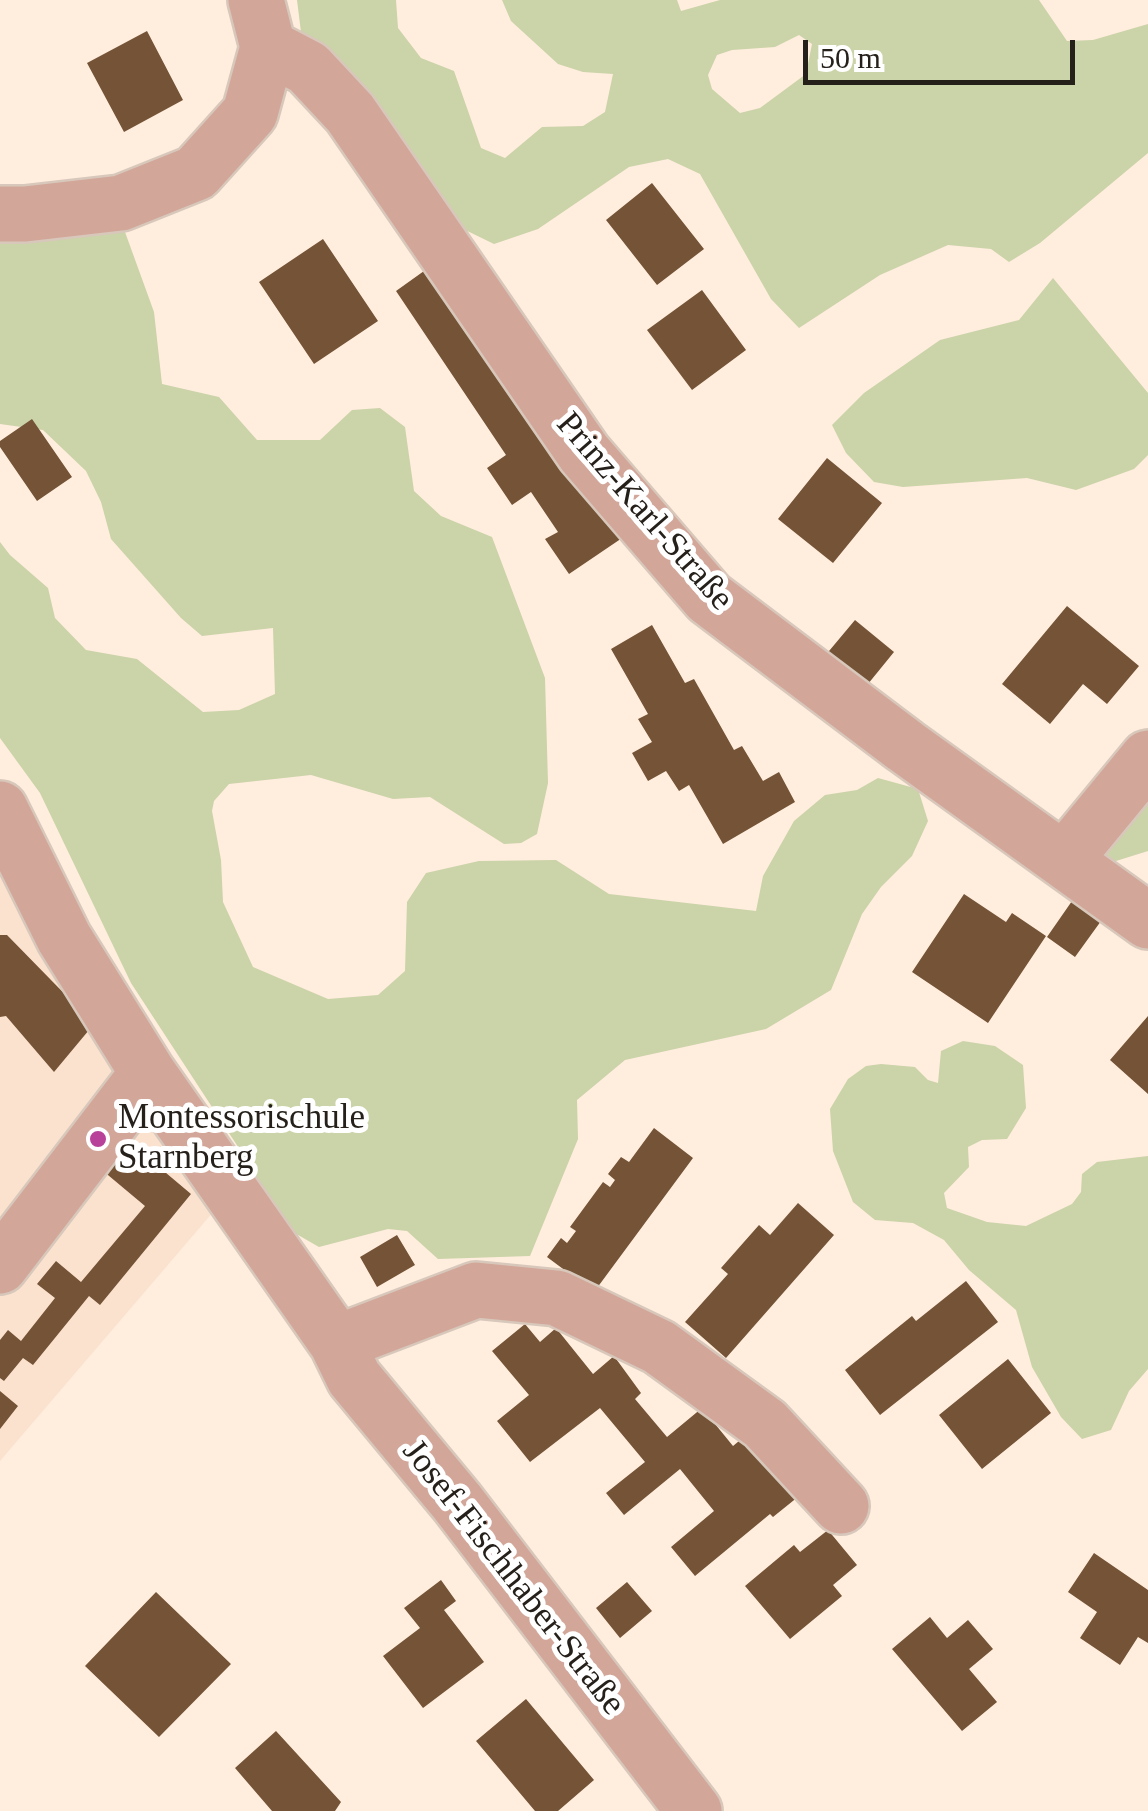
<!DOCTYPE html>
<html>
<head>
<meta charset="utf-8">
<style>
	body { margin:0 }
	#map { position:relative; width:1148px; height:1811px; overflow:hidden; background:#ffedde; font-family:Georgia,serif }
	canvas { display:block }
	.scale { position:absolute; left:803px; top:40px; width:272px; height:45px; box-sizing:border-box; border:5px solid #26201a; border-top:0; padding-left:12px; font-size:30px; line-height:35px; white-space:nowrap; color:#26201a; -webkit-text-stroke:8px #fff; paint-order:stroke }
</style>
</head>
<body>
<div id="map">
<canvas width="1148" height="1811"></canvas>
<div class="scale">50 m</div>
</div>
<script>
const context = document.querySelector('canvas').getContext('2d');
context.lineJoin = 'round';
function paint(path, color) { context.fillStyle = color; context.fill(path, 'evenodd'); }
const shape = rows => new Path2D(rows.map(r => 'M' + r).join(''));
function trace(path, color, width, dash) { context.strokeStyle = color; context.lineWidth = width; context.lineCap = dash ? 'butt' : 'round'; context.setLineDash(dash || []); context.stroke(path); }
function write(font, color, halo, rows, align = 'center') {
  context.font = font + ' Georgia,serif'; context.lineWidth = 10; context.setLineDash([]); context.textBaseline = 'middle'; context.strokeStyle = halo; context.fillStyle = color; for (const [text, x, y, turn = 0] of rows) {
    context.save(); context.translate(x, y); context.rotate((+turn || 0) * Math.PI / 180); context.textAlign = isNaN(turn) ? turn : align; if (halo) context.strokeText(text, 0, 0); context.fillText(text, 0, 0); context.restore();
  }
}
const built = shape([
	[0,809,232,1190,0,1461]
]);
const green = shape([
	[297,0,396,0,398,28,421,58,454,71,481,148,505,158,542,127,583,126,605,112,613,74,583,72,558,64,511,21,502,0,677,0,681,11,720,0,1039,0,1067,41,1093,40,1148,24,1148,153,1040,243,1009,262,991,249,948,245,880,275,799,328,771,299,700,174,668,159,629,167,538,229,494,244,453,224,303,48],
	[799,35,812,44,806,74,760,108,740,113,712,89,708,75,717,55,732,50,775,47],
	[0,222,93,222,125,232,154,312,162,384,219,397,257,440,320,440,352,410,380,408,405,427,414,491,441,516,492,537,545,678,548,783,537,834,521,843,504,844,430,797,393,799,311,775,229,784,214,801,212,811,221,860,223,902,253,967,328,999,378,995,405,971,407,902,426,873,479,861,556,860,609,894,756,911,763,876,794,821,825,795,857,790,878,778,918,789,928,821,912,856,881,887,862,914,831,990,766,1029,625,1060,577,1100,578,1139,530,1256,438,1259,407,1231,388,1229,319,1247,272,1220,244,1156,131,983,40,793,0,738,0,542,10,555,48,588,55,618,86,650,137,659,203,712,239,710,275,694,273,628,202,636,181,618,111,539,101,502,86,471,43,430,0,424],
	[1053,278,1148,393,1148,455,1134,469,1076,490,1027,478,903,487,874,482,846,453,832,425,864,393,940,340,1019,320],
	[1148,770,1148,851,1116,861,1096,860],
	[963,1041,995,1046,1023,1065,1026,1108,1007,1139,982,1140,968,1147,969,1167,944,1193,947,1208,987,1222,1026,1226,1072,1204,1081,1192,1082,1174,1097,1162,1148,1156,1148,1369,1129,1391,1111,1430,1082,1439,1061,1417,1032,1367,1016,1310,969,1270,944,1240,913,1223,875,1220,853,1202,833,1151,830,1109,848,1079,866,1066,881,1064,915,1067,928,1080,938,1083,941,1051]
]);
const building = shape([
	[147,31,183,100,124,132,87,63],
	[652,183,704,249,657,285,606,220],
	[323,239,378,321,314,364,259,282],
	[431,266,628,534,569,574,545,539,558,532,531,492,512,505,487,468,506,455,396,291],
	[702,290,746,350,692,390,647,330],
	[32,419,72,477,37,501,0,447,0,441],
	[827,458,882,503,833,563,778,519],
	[1067,606,1139,666,1107,704,1083,684,1050,724,1002,684],
	[855,620,894,652,859,695,819,663],
	[652,625,685,683,694,679,734,750,742,746,763,781,779,772,795,802,723,844,689,785,679,791,666,771,648,781,632,753,652,742,638,719,648,714,611,649],
	[964,894,1006,922,1012,913,1046,936,988,1023,912,972],
	[1072,901,1101,921,1075,957,1047,937],
	[0,935,7,935,94,1024,54,1072,6,1016,0,1017],
	[1148,1016,1148,1094,1110,1060],
	[654,1128,693,1158,594,1292,547,1257,561,1238,567,1243,576,1231,570,1227,603,1182,610,1187,615,1180,608,1174,621,1157,629,1162],
	[121,1135,191,1194,100,1305,89,1296,33,1365,23,1358,4,1381,0,1378,0,1340,8,1330,21,1341,55,1298,37,1284,56,1261,81,1282,145,1206,96,1165],
	[798,1203,834,1235,726,1358,685,1322,728,1274,721,1268,759,1225,770,1235],
	[397,1235,415,1265,377,1287,360,1257],
	[966,1281,998,1322,880,1415,845,1370,912,1316,916,1321],
	[525,1324,540,1342,556,1328,593,1374,614,1356,641,1393,635,1399,667,1437,702,1408,733,1446,745,1436,809,1488,773,1517,770,1514,695,1576,671,1547,714,1511,680,1469,624,1515,606,1493,645,1462,600,1408,530,1462,497,1421,529,1395,492,1351],
	[1008,1359,1051,1413,982,1469,939,1415],
	[0,1391,18,1406,0,1429],
	[828,1530,857,1565,833,1585,842,1596,790,1639,745,1586,794,1545,800,1552],
	[1094,1553,1148,1590,1148,1643,1138,1637,1120,1665,1080,1638,1097,1612,1068,1592],
	[441,1580,456,1601,444,1610,484,1662,423,1708,383,1656,420,1628,404,1608],
	[627,1582,652,1611,620,1638,596,1608],
	[156,1592,231,1664,159,1737,85,1666],
	[930,1617,947,1638,968,1620,993,1649,969,1669,997,1702,962,1731,892,1649],
	[526,1699,594,1780,558,1811,535,1811,476,1741],
	[276,1731,341,1802,335,1811,272,1811,235,1768]
]);
const minor = shape([
	[256,0,268,47,308,68,350,113,584,453,709,598,905,746,1148,921],
	[0,214,25,214,121,203,196,173,250,113,268,47],
	[0,809,64,938,148,1073,337,1343,354,1378,457,1502,694,1811],
	[1064,860,1148,758],
	[0,1266,148,1073],
	[337,1343,476,1290,557,1298,659,1347,765,1424,841,1506]
]);
const markers = [
	[98,1139,10,"#b84299"]
];
const streetNames = [
	["Prinz-Karl-Straße",644,512,49],
	["Josef-Fischhaber-Straße",513,1578,52]
];
const poiNames = [
	["Montessorischule",118,1119],
	["Starnberg",118,1159]
];
paint(built, '#fae2ce');
paint(green, '#cbd3a8');
paint(building, '#745336');
trace(minor, '#d8c8bb', 60);
trace(minor, '#d2a799', 55);
for (const [x, y, r, color] of markers) { const dot = new Path2D(); dot.arc(x, y, r, 0, 2 * Math.PI); context.fillStyle = color; context.fill(dot); trace(dot, '#fff', 4); }
write('35px', '#26201a', '#fff', streetNames);
write('35px', '#26201a', '#fff', poiNames, 'left');
</script>
</body>
</html>
